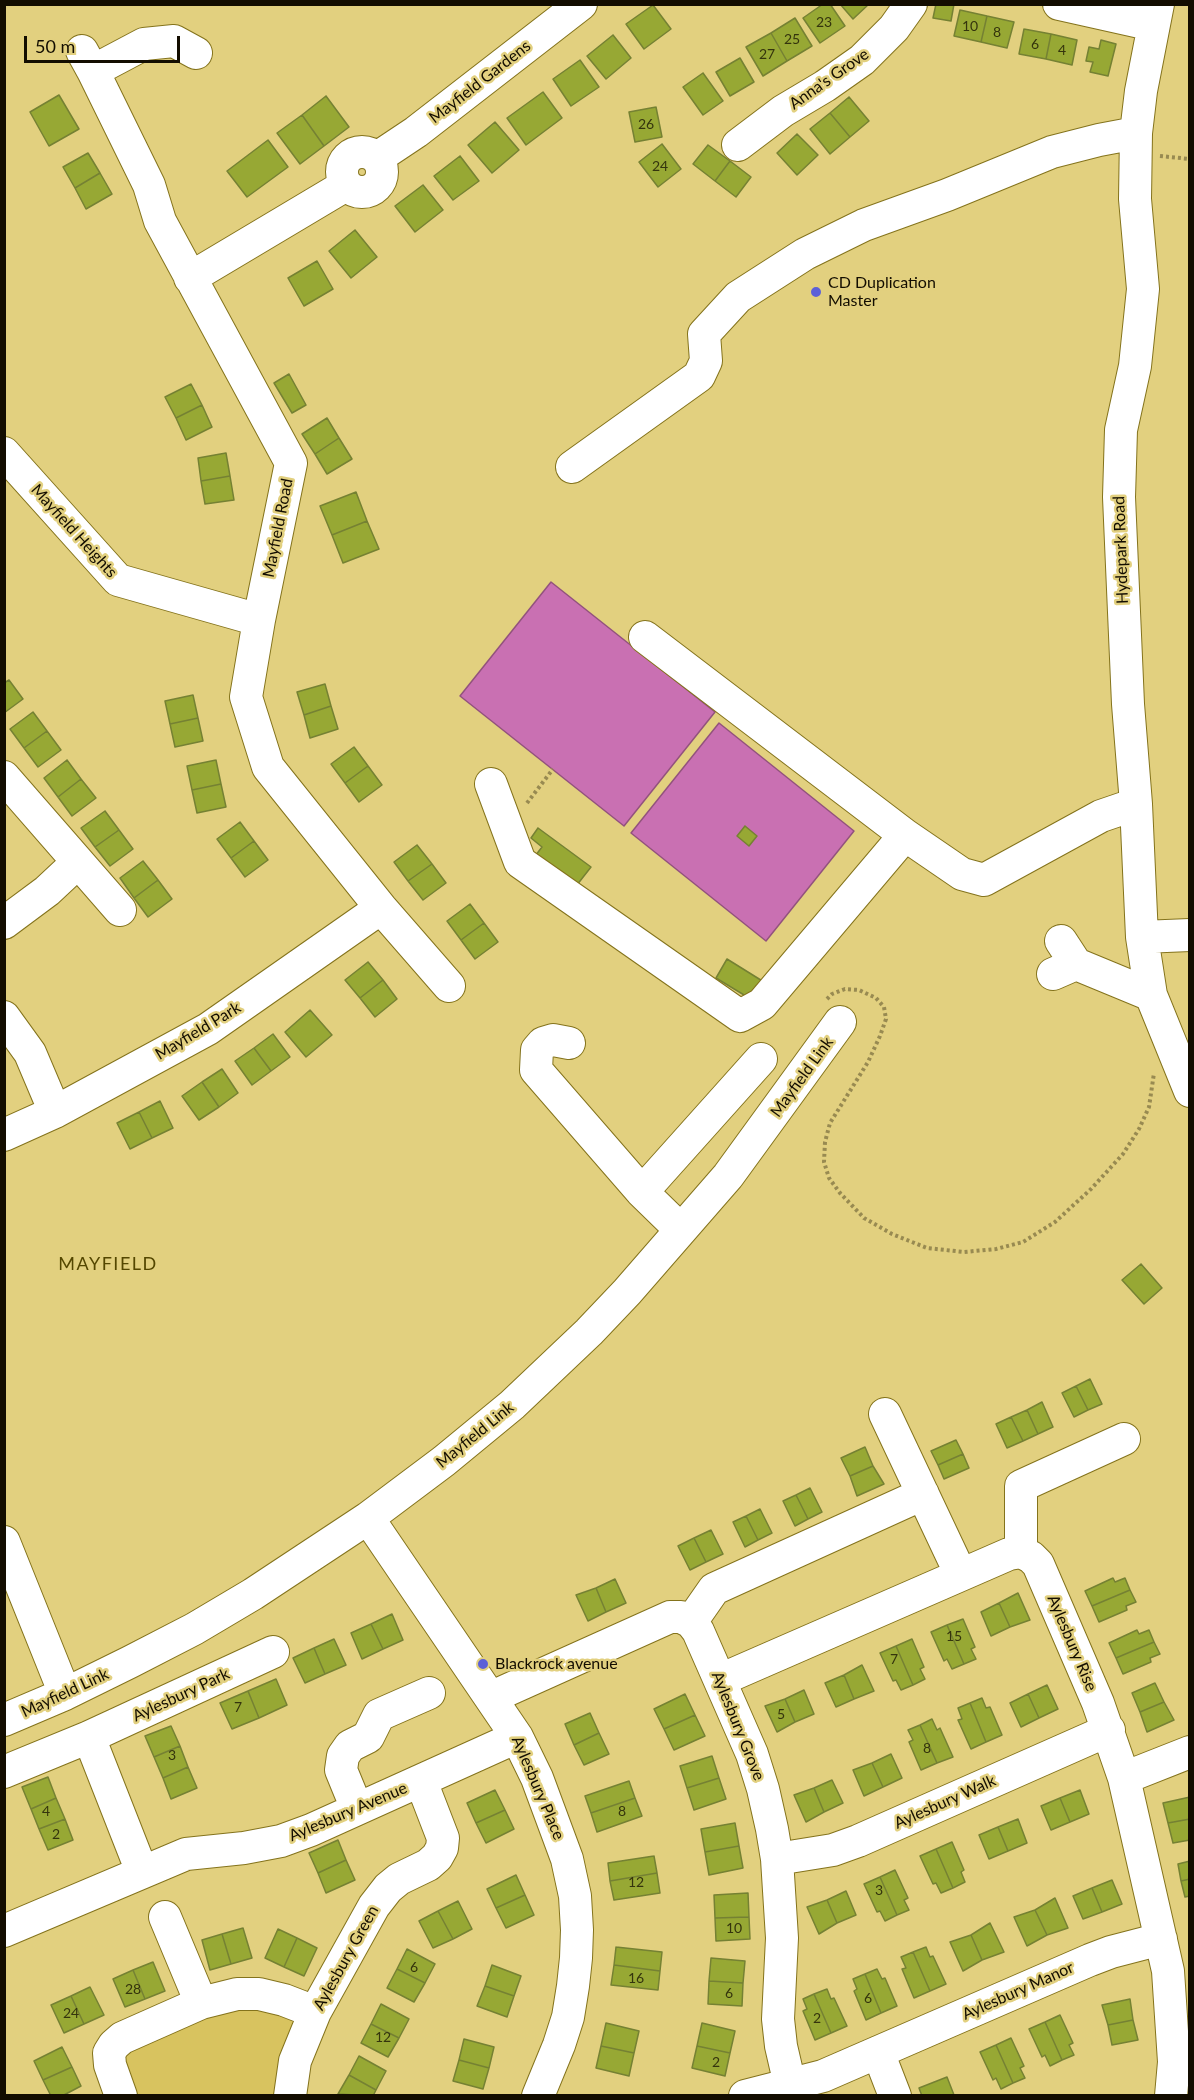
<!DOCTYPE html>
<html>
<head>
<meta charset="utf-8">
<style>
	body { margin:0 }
	#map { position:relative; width:1194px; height:2100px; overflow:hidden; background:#e2d07f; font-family:Lato,sans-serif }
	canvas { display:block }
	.frame { position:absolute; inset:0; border:6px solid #130d00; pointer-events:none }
	.scale { position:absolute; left:24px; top:36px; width:156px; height:27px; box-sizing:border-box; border:3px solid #130d00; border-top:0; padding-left:8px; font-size:18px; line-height:21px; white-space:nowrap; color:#130d00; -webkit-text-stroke:4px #e2d07f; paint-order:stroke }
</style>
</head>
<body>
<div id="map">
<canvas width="1194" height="2100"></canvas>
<div class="frame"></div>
<div class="scale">50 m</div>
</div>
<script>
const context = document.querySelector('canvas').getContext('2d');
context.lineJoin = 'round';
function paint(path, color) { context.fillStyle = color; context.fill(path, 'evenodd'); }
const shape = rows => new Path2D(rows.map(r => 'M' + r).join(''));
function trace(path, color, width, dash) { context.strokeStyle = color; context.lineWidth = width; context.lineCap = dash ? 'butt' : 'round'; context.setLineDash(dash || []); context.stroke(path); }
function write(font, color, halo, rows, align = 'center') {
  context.font = font + ' Lato,sans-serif'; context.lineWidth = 5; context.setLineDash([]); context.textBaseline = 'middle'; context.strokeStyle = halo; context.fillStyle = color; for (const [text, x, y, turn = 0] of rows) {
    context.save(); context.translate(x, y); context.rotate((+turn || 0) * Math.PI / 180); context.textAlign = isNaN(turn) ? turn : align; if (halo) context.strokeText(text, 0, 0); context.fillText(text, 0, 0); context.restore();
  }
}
const green = shape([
	[223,2007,284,2012,296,2026,280,2095,126,2095,118,2058,126,2049]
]);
const water = shape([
	[551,582,715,712,624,826,460,696,551,582],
	[719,723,854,831,766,941,631,833,719,723]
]);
const building = shape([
	[823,4,830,4,845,26,820,43,803,18,823,4],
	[840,4,869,4,853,19,840,4],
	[936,4,954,4,951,21,933,18,936,4],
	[653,5,671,29,644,49,626,24,653,5],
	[960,10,987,16,981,42,954,36,960,10],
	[987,16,1014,22,1007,48,981,42,987,16],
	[795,18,812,46,787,61,771,33,795,18],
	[1024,29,1051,34,1046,59,1019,54,1024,29],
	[771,33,787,61,763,76,746,47,771,33],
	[1051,34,1077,40,1072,65,1046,59,1051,34],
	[613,35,631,58,606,79,587,56,613,35],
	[1101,40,1116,44,1108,76,1090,72,1093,62,1086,61,1089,47,1099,49,1101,40],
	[740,58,754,82,730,96,716,72,740,58],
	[580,60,599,87,571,106,553,79,580,60],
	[703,73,723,101,703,115,683,87,703,73],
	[543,92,562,118,526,145,507,118,543,92],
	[59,95,79,129,49,146,30,112,59,95],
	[326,96,349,127,324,146,302,115,326,96],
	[849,97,869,121,850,137,830,113,849,97],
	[656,107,662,137,635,142,629,112,656,107],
	[830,113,850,137,830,154,810,129,830,113],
	[302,115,324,146,300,164,277,133,302,115],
	[495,122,519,150,492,173,468,145,495,122],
	[797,134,818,155,797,175,777,153,797,134],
	[268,140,288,167,247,197,227,171,268,140],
	[662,144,681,169,658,187,639,162,662,144],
	[708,145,730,161,715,181,693,164,708,145],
	[88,153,100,173,75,188,63,167,88,153],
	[460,156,479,181,453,200,434,176,460,156],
	[730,161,751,177,736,197,715,181,730,161],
	[100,173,112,194,86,209,75,188,100,173],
	[423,185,443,210,415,232,395,206,423,185],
	[355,230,377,257,351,278,329,251,355,230],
	[317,261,333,289,304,306,288,278,317,261],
	[289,374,306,405,292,413,274,383,289,374],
	[191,384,202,405,176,418,165,397,191,384],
	[202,405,212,427,186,440,176,418,202,405],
	[327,418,339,438,315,454,302,434,327,418],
	[339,438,352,459,327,474,315,454,339,438],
	[226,453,230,476,201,481,198,458,226,453],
	[230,476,234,500,205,504,201,481,230,476],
	[356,492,367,521,332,535,320,506,356,492],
	[367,521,379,549,343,563,332,535,367,521],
	[9,680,23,699,4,713,4,683,9,680],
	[325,684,331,706,304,715,297,692,325,684],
	[193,695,198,718,170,724,165,701,193,695],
	[331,706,338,729,310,738,304,715,331,706],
	[33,712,47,731,24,748,10,729,33,712],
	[198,718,203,741,175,747,170,724,198,718],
	[47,731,61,750,38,767,24,748,47,731],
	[354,747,368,766,345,783,331,764,354,747],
	[67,760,81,779,58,797,44,778,67,760],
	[216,760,221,784,192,790,187,766,216,760],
	[368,766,382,785,359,802,345,783,368,766],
	[81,779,96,798,72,816,58,797,81,779],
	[221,784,226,807,197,813,192,790,221,784],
	[105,811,119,830,95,847,81,828,105,811],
	[240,822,254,841,231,858,217,839,240,822],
	[745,826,757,836,749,846,737,836,745,826],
	[538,828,591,867,573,890,532,860,542,847,531,838,538,828],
	[119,830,133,849,110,866,95,847,119,830],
	[254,841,268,860,245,877,231,858,254,841],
	[417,845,432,864,408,881,394,862,417,845],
	[143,861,158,880,134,898,120,878,143,861],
	[432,864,446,883,423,900,408,881,432,864],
	[158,880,172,899,148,917,134,898,158,880],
	[470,904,484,923,461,940,447,921,470,904],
	[484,923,498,942,475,959,461,940,484,923],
	[727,959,764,982,760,988,756,986,749,998,716,978,727,959],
	[368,962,383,980,360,998,345,980,368,962],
	[383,980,397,999,375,1017,360,998,383,980],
	[310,1010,332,1035,306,1057,285,1032,310,1010],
	[273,1034,290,1057,271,1071,254,1048,273,1034],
	[254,1048,271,1071,252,1085,235,1061,254,1048],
	[222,1069,238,1093,219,1107,202,1082,222,1069],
	[202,1082,219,1107,199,1120,182,1096,202,1082],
	[160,1101,173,1128,152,1138,139,1112,160,1101],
	[139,1112,152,1138,130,1149,117,1123,139,1112],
	[1141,1264,1162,1288,1144,1304,1122,1280,1141,1264],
	[1090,1379,1102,1404,1088,1410,1076,1386,1090,1379],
	[1076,1386,1088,1410,1074,1417,1062,1393,1076,1386],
	[1042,1402,1053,1427,1038,1434,1027,1410,1042,1402],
	[1027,1410,1038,1434,1023,1441,1011,1417,1027,1410],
	[1011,1417,1023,1441,1007,1448,996,1424,1011,1417],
	[956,1440,963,1454,938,1465,931,1451,956,1440],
	[865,1447,873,1466,850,1476,841,1458,865,1447],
	[963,1454,969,1468,944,1479,938,1465,963,1454],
	[873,1466,884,1484,857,1496,850,1476,873,1466],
	[810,1488,822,1512,808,1519,796,1495,810,1488],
	[796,1495,808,1519,795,1526,783,1501,796,1495],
	[760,1509,772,1533,758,1540,746,1516,760,1509],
	[746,1516,758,1540,745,1547,733,1522,746,1516],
	[711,1530,723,1554,706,1562,694,1538,711,1530],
	[694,1538,706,1562,690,1570,678,1546,694,1538],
	[1113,1578,1115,1582,1125,1578,1130,1590,1092,1606,1085,1591,1113,1578],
	[615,1579,626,1603,606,1612,596,1588,615,1579],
	[596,1588,606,1612,588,1621,576,1595,596,1588],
	[1130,1590,1136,1602,1126,1606,1127,1610,1099,1622,1092,1606,1130,1590],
	[1018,1593,1030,1620,1010,1627,999,1603,1018,1593],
	[999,1603,1010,1627,991,1636,981,1612,999,1603],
	[392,1614,403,1640,383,1649,371,1624,392,1614],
	[963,1619,975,1647,971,1649,976,1659,964,1664,947,1625,963,1619],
	[371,1624,383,1649,362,1659,351,1633,371,1624],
	[947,1625,964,1664,952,1669,947,1659,944,1661,931,1632,947,1625],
	[1137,1630,1139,1634,1149,1630,1154,1642,1116,1658,1109,1643,1137,1630],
	[334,1639,346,1665,325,1674,314,1648,334,1639],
	[912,1639,924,1667,920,1669,925,1679,913,1685,896,1646,912,1639],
	[1154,1642,1160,1654,1150,1658,1151,1662,1123,1674,1116,1658,1154,1642],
	[896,1646,913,1685,901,1690,896,1680,893,1681,880,1653,896,1646],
	[314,1648,325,1674,305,1683,293,1658,314,1648],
	[862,1665,874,1691,854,1699,844,1675,862,1665],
	[844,1675,854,1699,836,1707,825,1683,844,1675],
	[276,1679,287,1705,259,1718,248,1691,276,1679],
	[1155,1683,1164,1702,1140,1712,1132,1693,1155,1683],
	[1047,1685,1058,1709,1039,1718,1028,1694,1047,1685],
	[804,1690,814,1714,795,1722,785,1699,804,1690],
	[248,1691,259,1718,232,1729,220,1703,248,1691],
	[685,1694,695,1715,664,1729,654,1709,685,1694],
	[1028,1694,1039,1718,1021,1727,1010,1703,1028,1694],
	[982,1698,986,1708,990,1707,1002,1735,986,1742,970,1703,982,1698],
	[785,1699,795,1722,777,1732,765,1706,785,1699],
	[1164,1702,1174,1720,1147,1732,1140,1712,1164,1702],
	[970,1703,986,1742,971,1749,958,1720,962,1719,958,1708,970,1703],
	[590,1713,599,1733,574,1745,565,1724,590,1713],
	[695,1715,705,1736,674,1750,664,1729,695,1715],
	[932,1719,937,1730,940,1728,953,1757,937,1763,920,1725,932,1719],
	[920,1725,937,1763,921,1770,909,1742,913,1740,908,1730,920,1725],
	[171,1726,180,1746,154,1757,145,1736,171,1726],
	[599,1733,609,1754,584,1765,574,1745,599,1733],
	[180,1746,188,1767,163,1778,154,1757,180,1746],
	[891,1754,902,1778,883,1787,872,1763,891,1754],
	[712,1756,719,1778,687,1788,680,1766,712,1756],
	[872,1763,883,1787,864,1796,853,1770,872,1763],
	[188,1767,197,1788,171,1799,163,1778,188,1767],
	[48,1777,56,1798,31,1809,22,1787,48,1777],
	[719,1778,726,1799,694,1810,687,1788,719,1778],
	[832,1780,843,1803,824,1812,814,1788,832,1780],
	[629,1781,635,1798,591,1813,585,1796,629,1781],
	[814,1788,824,1812,806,1822,794,1795,814,1788],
	[495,1790,505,1810,476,1823,467,1803,495,1790],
	[1080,1790,1089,1814,1070,1822,1060,1798,1080,1790],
	[1190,1797,1190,1819,1168,1823,1163,1803,1190,1797],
	[56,1798,65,1819,39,1829,31,1809,56,1798],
	[635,1798,642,1816,597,1832,591,1813,635,1798],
	[1060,1798,1070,1822,1051,1830,1041,1806,1060,1798],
	[505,1810,514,1829,486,1843,476,1823,505,1810],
	[65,1819,73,1840,48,1850,39,1829,65,1819],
	[1018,1819,1027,1843,1008,1851,998,1827,1018,1819],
	[1190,1819,1190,1840,1173,1843,1168,1823,1190,1819],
	[735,1823,739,1846,705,1852,701,1829,735,1823],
	[998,1827,1008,1851,989,1859,979,1835,998,1827],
	[338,1840,346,1860,318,1873,309,1853,338,1840],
	[952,1842,964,1870,961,1872,965,1882,953,1888,936,1849,952,1842],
	[739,1846,743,1868,709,1875,705,1852,739,1846],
	[936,1849,953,1888,941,1893,936,1883,933,1884,920,1856,936,1849],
	[654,1856,657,1873,610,1881,608,1863,654,1856],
	[346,1860,355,1880,326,1893,318,1873,346,1860],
	[1190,1861,1190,1879,1181,1881,1178,1864,1190,1861],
	[895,1870,908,1898,904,1900,909,1910,897,1915,880,1877,895,1870],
	[657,1873,660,1893,614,1900,610,1881,657,1873],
	[516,1875,525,1895,496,1908,487,1889,516,1875],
	[880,1877,897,1915,885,1921,880,1911,877,1912,864,1884,880,1877],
	[1190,1879,1190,1896,1185,1897,1181,1881,1190,1879],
	[1112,1880,1122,1904,1102,1912,1092,1888,1112,1880],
	[1092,1888,1102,1912,1083,1919,1073,1896,1092,1888],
	[846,1891,856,1915,837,1923,827,1900,846,1891],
	[748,1893,749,1917,715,1918,714,1895,748,1893],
	[525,1895,534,1915,506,1928,496,1908,525,1895],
	[1055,1898,1068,1928,1047,1935,1035,1910,1055,1898],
	[827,1900,837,1923,819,1934,807,1907,827,1900],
	[458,1901,472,1929,453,1939,438,1911,458,1901],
	[1035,1910,1047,1935,1027,1946,1014,1917,1035,1910],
	[438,1911,453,1939,433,1948,419,1921,438,1911],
	[749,1917,750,1939,716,1941,715,1918,749,1917],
	[990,1923,1004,1952,982,1960,971,1935,990,1923],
	[243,1928,252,1958,231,1964,222,1934,243,1928],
	[278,1929,297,1938,284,1967,265,1958,278,1929],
	[222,1934,231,1964,210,1970,202,1940,222,1934],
	[971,1935,982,1960,963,1971,950,1942,971,1935],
	[297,1938,317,1948,304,1976,284,1967,297,1938],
	[616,1947,662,1952,660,1971,614,1965,616,1947],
	[926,1947,930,1957,933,1956,946,1984,930,1991,913,1952,926,1947],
	[407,1949,435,1964,425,1983,397,1969,407,1949],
	[913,1952,930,1991,914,1998,902,1969,906,1968,901,1957,913,1952],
	[711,1958,745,1961,743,1983,709,1981,711,1958],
	[153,1962,165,1991,145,1999,133,1970,153,1962],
	[492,1965,521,1976,514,1996,485,1986,492,1965],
	[614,1965,660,1971,658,1990,611,1985,614,1965],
	[397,1969,425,1983,414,2002,387,1988,397,1969],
	[877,1969,882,1979,885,1978,897,2006,881,2013,865,1974,877,1969],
	[133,1970,145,1999,125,2007,113,1979,133,1970],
	[865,1974,881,2013,866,2020,854,1991,857,1989,853,1979,865,1974],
	[709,1981,743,1983,742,2006,708,2004,709,1981],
	[485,1986,514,1996,507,2017,477,2006,485,1986],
	[90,1987,104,2015,84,2024,71,1996,90,1987],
	[827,1989,831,1999,834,1998,847,2026,831,2033,814,1994,827,1989],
	[814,1994,831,2033,815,2040,803,2011,807,2009,803,1999,814,1994],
	[71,1996,84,2024,64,2033,51,2005,71,1996],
	[1130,1999,1133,2020,1108,2025,1102,2005,1130,1999],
	[381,2004,409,2019,399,2038,371,2024,381,2004],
	[1060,2015,1073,2043,1069,2045,1074,2055,1062,2060,1045,2022,1060,2015],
	[1133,2020,1138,2040,1112,2045,1108,2025,1133,2020],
	[1045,2022,1062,2060,1050,2066,1045,2055,1042,2057,1029,2029,1045,2022],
	[606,2023,639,2031,634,2053,601,2046,606,2023],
	[702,2023,735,2031,730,2053,697,2046,702,2023],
	[371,2024,399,2038,388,2057,361,2043,371,2024],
	[1011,2038,1024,2066,1020,2068,1025,2078,1013,2083,996,2045,1011,2038],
	[464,2039,494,2047,489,2068,459,2060,464,2039],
	[996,2045,1013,2083,1001,2089,996,2078,993,2080,980,2052,996,2045],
	[601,2046,634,2053,629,2076,596,2068,601,2046],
	[697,2046,730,2053,725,2076,692,2068,697,2046],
	[62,2047,72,2067,43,2080,34,2061,62,2047],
	[359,2056,386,2071,376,2090,349,2075,359,2056],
	[459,2060,489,2068,483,2089,453,2081,459,2060],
	[72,2067,81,2086,62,2096,51,2096,43,2080,72,2067],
	[349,2075,376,2090,373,2096,338,2094,349,2075],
	[947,2077,954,2095,922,2096,919,2088,947,2077]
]);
const path = shape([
	[1160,156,1190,159],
	[527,803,553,769],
	[827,999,832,994,845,989,859,990,876,998,884,1007,886,1019,880,1036,868,1062,830,1123,825,1142,824,1162,829,1178,840,1193,864,1218,892,1234,927,1248,964,1252,996,1249,1023,1242,1055,1222,1091,1189,1123,1154,1139,1129,1149,1107,1154,1073]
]);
const minor = shape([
	[1059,4,1153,25],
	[1158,4,1141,91,1136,133,1135,199,1143,289,1135,366,1121,430,1119,497,1128,704,1136,804,1142,937,1151,995,1190,1091],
	[82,51,93,71,149,185,160,221,291,463,259,620,246,697,268,767,381,908,449,986],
	[93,71,144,44,174,41,196,53],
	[738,145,783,111,825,86,862,60,894,28,911,4],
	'342 172a20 20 0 1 1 40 0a20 20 0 1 1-40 0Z',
	[377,158,416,132,581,4],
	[190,278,346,185],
	[4,453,118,580,259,620],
	[572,467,699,376,706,361,704,334,738,297,805,254,864,225,947,195,1052,152,1099,140,1136,133],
	[645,637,905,835,962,874,984,880,1101,816,1136,804],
	[4,777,120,910],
	[491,784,520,862,740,1016,762,1004,905,835],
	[4,923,47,891,78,862],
	[1142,937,1190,935],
	[1061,941,1076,964],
	[1053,974,1076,964,1151,995],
	[4,1017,30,1053,55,1112],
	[569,1043,553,1040,543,1043,537,1050,536,1070,642,1192,681,1230],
	[4,1135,55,1112,208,1029,381,908],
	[642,1192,761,1059],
	[885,1414,961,1575],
	[368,1518,517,1737,537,1778,567,1859,575,1896,577,1930,576,1958,573,1986,568,2017,559,2045,538,2096],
	[4,1542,65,1694],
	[1021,1552,1021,1486,1124,1439],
	[691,1622,714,1589,923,1494],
	[720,1680,1009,1554,1021,1552,1031,1557,1038,1564,1098,1703,1124,1778,1168,1971,1174,2062,1171,2096],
	[492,1697,670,1617,681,1617,691,1622,698,1631,752,1754,763,1789,772,1829,777,1859,782,1938,778,2019,781,2046,790,2085],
	[4,1720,65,1694,130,1662,194,1629,253,1594,368,1518,444,1461,512,1405,589,1332,627,1292,728,1176,840,1022],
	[89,1737,142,1872],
	[4,1772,89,1737,273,1652],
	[1124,1778,1190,1752],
	[357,1809,341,1770,343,1756,350,1746,368,1737,379,1715,429,1693],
	[777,1859,833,1850,858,1841,1109,1730],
	[165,1917,201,2003],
	[4,1931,186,1854,244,1848,281,1841,311,1830,517,1737],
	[878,2052,895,2096],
	[121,2096,110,2065,109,2053,114,2045,122,2038,201,2003,237,1994,259,1994,284,2000,315,2012],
	[290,2096,295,2061,315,2012,374,1906,388,1888,399,1879,428,1865,437,1857,442,1848,443,1838,421,1781],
	[745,2096,823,2076,1090,1960,1111,1952,1161,1939]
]);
const markers = [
	[816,292,6,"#5c60d8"],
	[483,1664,6,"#5c60d8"]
];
const numberNames = [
	["23",824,22],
	["10",970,26],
	["8",997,32],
	["25",792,39],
	["6",1035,44],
	["4",1062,50],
	["27",767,54],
	["26",646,124],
	["24",660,166],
	["15",954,1636],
	["7",894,1659],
	["7",238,1707],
	["5",781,1714],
	["8",927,1748],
	["3",172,1755],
	["4",46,1811],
	["8",622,1811],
	["2",56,1834],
	["12",636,1882],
	["3",879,1890],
	["10",734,1928],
	["6",414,1967],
	["16",636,1978],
	["28",133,1989],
	["6",729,1993],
	["6",868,1998],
	["24",71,2013],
	["2",817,2018],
	["12",383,2037],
	["2",716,2062]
];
const streetNames = [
	["Anna's Grove",829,79,-35],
	["Mayfield Gardens",480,82,-38],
	["Mayfield Road",278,528,-79],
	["Mayfield Heights",74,531,48],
	["Hydepark Road",1121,550,-92],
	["Mayfield Park",198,1031,-31],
	["Mayfield Link",802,1077,-54],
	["Mayfield Link",475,1435,-39],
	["Aylesbury Rise",1072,1643,67],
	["Mayfield Link",65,1693,-25],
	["Aylesbury Park",181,1695,-25],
	["Aylesbury Grove",738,1726,68],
	["Aylesbury Place",538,1788,67],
	["Aylesbury Walk",945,1802,-24],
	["Aylesbury Avenue",348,1812,-23],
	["Aylesbury Green",346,1958,-61],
	["Aylesbury Manor",1018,1991,-24]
];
const poiNames = [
	["CD Duplication",828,283],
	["Master",828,301],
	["Blackrock avenue",495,1664]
];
const neighbourhoodNames = [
	["MAYFIELD",108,1264]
];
paint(green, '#d8c35f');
paint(water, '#c970b2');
trace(water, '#92527d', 1.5);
paint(building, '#97a834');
trace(building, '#758133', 1.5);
trace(minor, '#84731c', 34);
trace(path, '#988a51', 4, [3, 3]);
trace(minor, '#fff', 32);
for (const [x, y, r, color] of markers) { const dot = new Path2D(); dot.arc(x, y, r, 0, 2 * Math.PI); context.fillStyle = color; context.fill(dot); trace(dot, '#e2d07f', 2); }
write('14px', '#34340d', null, numberNames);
write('16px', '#130d00', '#e2d07f', streetNames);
write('16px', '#130d00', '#e2d07f', poiNames, 'left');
context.letterSpacing = '1.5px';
write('18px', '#544700', '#e2d07f', neighbourhoodNames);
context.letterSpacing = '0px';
</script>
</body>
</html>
